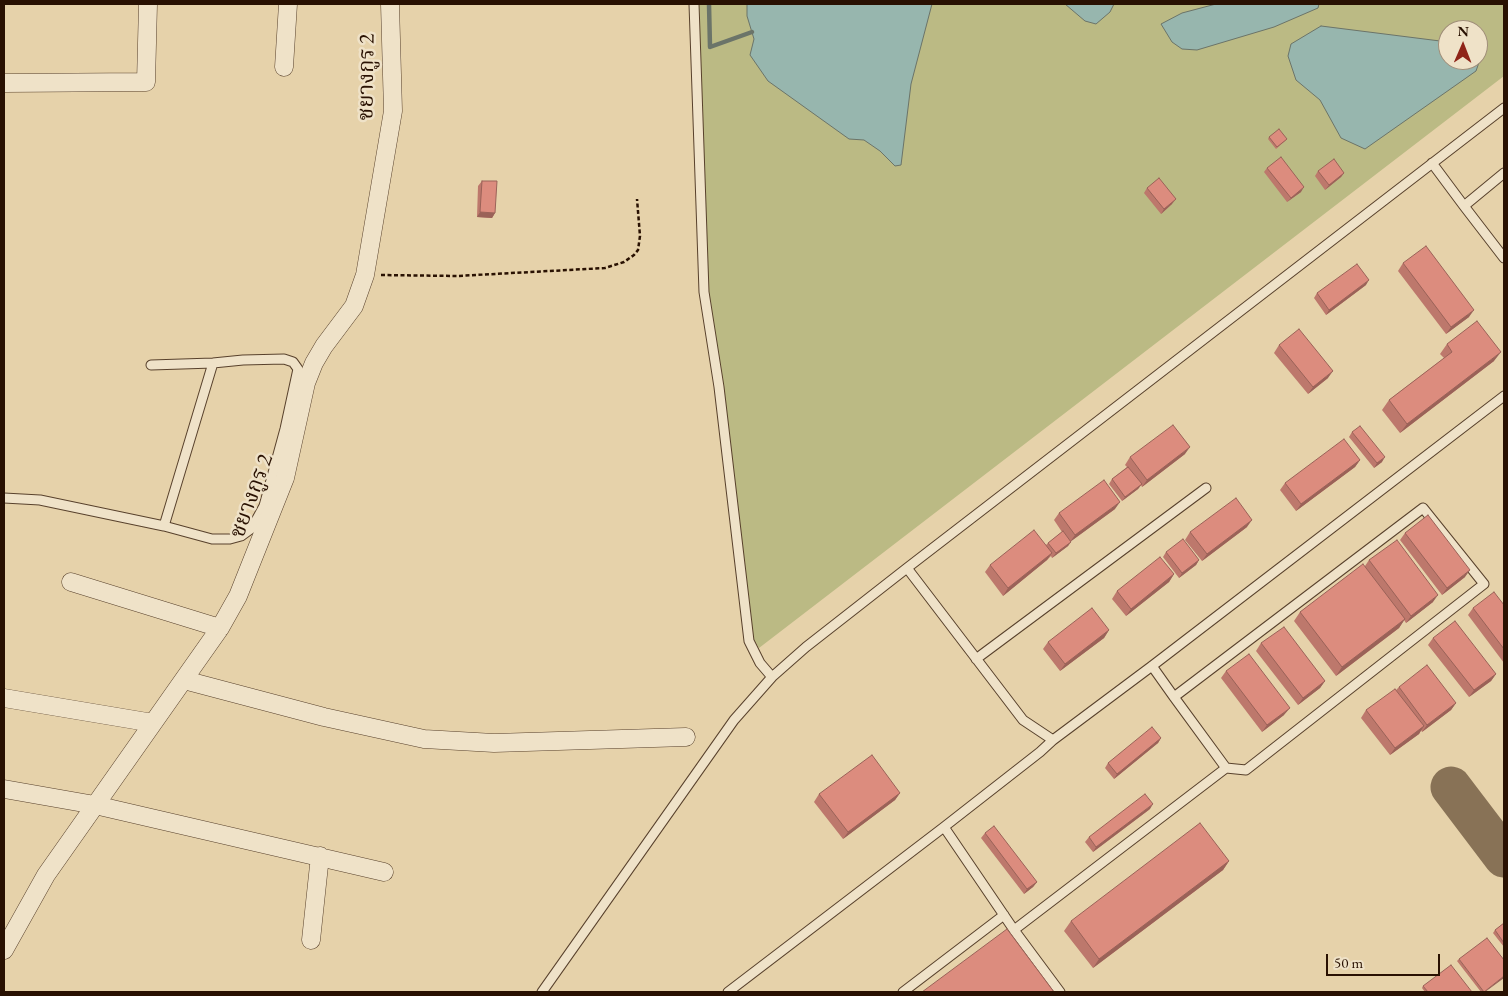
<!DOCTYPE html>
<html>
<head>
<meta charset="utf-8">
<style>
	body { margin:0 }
	#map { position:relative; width:1508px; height:996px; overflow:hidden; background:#e6d2aa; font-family:"EB Garamond",serif }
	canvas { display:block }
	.frame { position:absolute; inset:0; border:5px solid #291102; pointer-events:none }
	.north { position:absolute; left:1438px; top:20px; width:50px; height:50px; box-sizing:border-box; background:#efe2c8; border:1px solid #a08e79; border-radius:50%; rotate:1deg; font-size:14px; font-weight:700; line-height:20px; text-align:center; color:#291102 }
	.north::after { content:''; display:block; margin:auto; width:18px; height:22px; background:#8f2418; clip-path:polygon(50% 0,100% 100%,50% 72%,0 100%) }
	.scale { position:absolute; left:1326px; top:954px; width:114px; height:22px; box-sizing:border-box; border:2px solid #291102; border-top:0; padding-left:6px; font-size:15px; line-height:18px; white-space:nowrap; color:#291102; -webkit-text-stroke:4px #efe2c8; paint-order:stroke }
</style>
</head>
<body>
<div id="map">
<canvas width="1508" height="996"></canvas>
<div class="frame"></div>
<div class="north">N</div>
<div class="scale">50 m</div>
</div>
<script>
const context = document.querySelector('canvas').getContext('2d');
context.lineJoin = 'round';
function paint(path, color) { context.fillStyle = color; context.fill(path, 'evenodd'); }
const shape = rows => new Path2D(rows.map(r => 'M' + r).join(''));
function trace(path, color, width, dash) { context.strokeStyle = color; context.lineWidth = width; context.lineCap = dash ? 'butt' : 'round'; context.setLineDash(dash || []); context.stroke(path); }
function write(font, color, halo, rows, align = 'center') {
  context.font = font + ' "EB Garamond","Noto Serif Thai",serif'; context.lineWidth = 5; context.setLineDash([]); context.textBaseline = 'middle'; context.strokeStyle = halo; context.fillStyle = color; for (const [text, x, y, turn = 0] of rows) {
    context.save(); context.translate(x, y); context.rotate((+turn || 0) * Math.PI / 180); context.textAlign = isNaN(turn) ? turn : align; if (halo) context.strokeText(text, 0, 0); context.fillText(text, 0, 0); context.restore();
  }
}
const green = shape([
	[699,4,1504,4,1504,76,759,648,753,638,723,384,708,291],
	[1448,30,1478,30,1478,60,1448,60]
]);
const water = shape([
	[747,4,932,4,911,84,901,165,895,166,880,151,864,140,849,139,768,81,750,55,754,39,747,16,747,4],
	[1065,4,1114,4,1110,12,1096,24,1085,21,1065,4],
	[1216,4,1319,4,1318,8,1274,27,1197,50,1182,49,1172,42,1161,24,1182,13,1216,4],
	[1321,26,1448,42,1448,60,1478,60,1478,43,1483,51,1476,71,1365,149,1341,138,1320,100,1296,80,1288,56,1291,44,1321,26]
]);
const stream = shape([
	[709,4,710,47,752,32]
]);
const taxiway = shape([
	[1451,787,1504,857]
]);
const path = shape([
	[381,275,457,276,605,268,624,262,634,255,638,250,640,236,637,199]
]);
const service = shape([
	[694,4,704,292,719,387,749,641,760,663,772,677],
	[1432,163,1464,206,1504,258],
	[1464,206,1504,173],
	[151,365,213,363,243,360,284,359,293,362,298,369,285,429,264,506,252,528,241,536,230,539,212,539,164,526],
	[4,498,40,500,164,526,213,363],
	[907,568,1023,720,1053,740,1152,666,1504,396],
	[976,659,1206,488],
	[1152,666,1174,697,1226,768,1246,770,1484,584,1423,508,1174,697],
	[944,827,1014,930,1060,992],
	[1014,930,1226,768],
	[542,992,734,720,772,677,806,647,907,568,1504,108],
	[728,992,944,827,1040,752,1053,740],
	[903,992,1004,915]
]);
const minor = shape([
	[284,67,288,4],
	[4,83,146,82,148,4],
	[71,582,220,628],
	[184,680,324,717,424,739,494,743,686,737],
	[4,698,153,723],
	[4,789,95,805,384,872],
	[311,940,320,856],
	[4,950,46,875,220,628,238,596,285,478,306,383,314,363,324,346,354,306,365,275,393,111,390,4]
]);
const wall = shape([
	[1269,137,1287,139,1285,141,1276,149,1268,139],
	[1267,168,1301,192,1287,202,1264,172],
	[1318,171,1344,173,1341,177,1325,190,1315,176],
	[482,181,495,213,492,218,477,217,478,186],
	[1147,188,1172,204,1161,214,1144,193],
	[1403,263,1469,317,1446,334,1398,271],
	[1366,285,1326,315,1314,298,1317,293],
	[1447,344,1494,361,1400,433,1382,410,1389,400,1444,358,1440,354],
	[1279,345,1328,378,1308,394,1274,353],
	[1352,432,1382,462,1374,468,1349,437],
	[1185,454,1142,487,1141,485,1138,489,1122,501,1109,484,1112,479,1127,467,1125,465,1130,457],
	[1360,460,1355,467,1296,511,1280,490,1285,483],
	[1115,509,1071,541,1068,546,1052,558,1051,556,1047,560,1003,596,985,572,990,565,1046,545,1048,543,1062,532,1054,520,1059,513],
	[1247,527,1202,561,1185,540,1190,532],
	[1405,533,1465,577,1442,595,1400,540],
	[1166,552,1199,560,1196,565,1179,578,1163,557],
	[1369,560,1433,602,1406,623,1404,620,1399,628,1336,676,1294,621,1300,612,1365,566],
	[1174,574,1169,582,1126,616,1112,599,1117,591],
	[1504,605,1504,663,1468,615,1473,608],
	[1109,630,1104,638,1060,671,1043,649,1048,642],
	[1433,638,1496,674,1491,681,1469,697,1428,645],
	[1261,643,1325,681,1320,688,1298,705,1256,651],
	[1226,671,1284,715,1262,732,1221,678],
	[1399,687,1456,703,1451,710,1422,732,1421,730,1419,734,1390,755,1361,718,1366,710,1396,690],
	[1161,738,1158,743,1114,779,1105,768,1108,763],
	[900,793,895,800,843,839,814,802,819,794],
	[1150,809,1093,852,1085,842,1089,837],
	[985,833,1037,882,1033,887,1024,894,981,838],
	[1229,861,1223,870,1093,968,1064,931,1071,921],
	[1504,923,1504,947,1493,933,1495,930],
	[1459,959,1485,992,1481,992,1457,961],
	[1423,986,1472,992,1425,992,1422,988]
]);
const shadedWall = shape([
	[1344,173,1341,177,1325,190,1329,185],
	[1304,187,1301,192,1287,202,1291,198],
	[1176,199,1172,204,1161,214,1164,209],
	[480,212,495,213,492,218,477,217],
	[1369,280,1366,285,1326,315,1329,310],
	[1474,310,1469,317,1446,334,1451,327],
	[1501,352,1494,361,1400,433,1407,424],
	[1333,371,1328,378,1308,394,1313,387],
	[1190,447,1185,454,1142,487,1147,480],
	[1385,457,1382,462,1374,468,1377,463],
	[1360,460,1355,467,1296,511,1301,504],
	[1142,484,1138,489,1122,501,1125,497],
	[1120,502,1115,509,1070,542,1075,535],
	[1252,520,1247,527,1202,561,1207,554],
	[1071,542,1068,546,1052,558,1056,553],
	[1052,553,1047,560,1003,596,1008,588],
	[1199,560,1196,565,1179,578,1182,573],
	[1470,570,1465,577,1442,595,1447,588],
	[1174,574,1169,582,1126,616,1131,609],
	[1438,595,1433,602,1406,623,1411,616],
	[1405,619,1399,628,1336,676,1342,667],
	[1109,630,1104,638,1060,671,1065,664],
	[1496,674,1491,681,1469,697,1474,690],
	[1325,681,1320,688,1298,705,1303,698],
	[1456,703,1451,710,1422,732,1427,725],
	[1290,708,1284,715,1262,732,1267,725],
	[1424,726,1419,734,1390,755,1395,748],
	[1161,738,1158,743,1114,779,1117,774],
	[900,793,895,800,843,839,848,832],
	[1153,804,1150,809,1093,852,1096,847],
	[1229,861,1223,870,1093,968,1099,959],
	[1037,882,1033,887,1024,894,1027,889],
	[1504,976,1504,978,1485,992,1484,992]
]);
const building = shape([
	[1279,129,1287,139,1277,147,1269,137,1279,129],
	[1281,157,1304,187,1291,198,1267,168,1281,157],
	[1334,159,1344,173,1329,185,1318,171,1334,159],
	[1159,178,1176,199,1164,209,1147,188,1159,178],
	[482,181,497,181,495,213,480,212,482,181],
	[1426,246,1474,310,1451,327,1403,263,1426,246],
	[1357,264,1369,280,1329,310,1317,293,1357,264],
	[1477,321,1501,352,1407,424,1389,400,1452,352,1447,344,1477,321],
	[1299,329,1333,371,1313,387,1279,345,1299,329],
	[1173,425,1190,447,1147,480,1130,457,1173,425],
	[1360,426,1385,457,1377,463,1352,432,1360,426],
	[1344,439,1360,460,1301,504,1285,483,1344,439],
	[1128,467,1142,484,1125,497,1112,479,1128,467],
	[1104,480,1120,502,1075,535,1059,513,1104,480],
	[1236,498,1252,520,1207,554,1190,532,1236,498],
	[1428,515,1470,570,1447,588,1405,533,1428,515],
	[1034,530,1052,553,1008,588,990,565,1034,530],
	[1063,531,1071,542,1056,553,1048,543,1063,531],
	[1183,539,1199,560,1182,573,1166,552,1183,539],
	[1397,540,1438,595,1411,616,1369,560,1397,540],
	[1160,557,1174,574,1131,609,1117,591,1160,557],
	[1363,564,1405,619,1342,667,1300,612,1363,564],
	[1494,592,1504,605,1504,649,1473,608,1494,592],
	[1092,608,1109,630,1065,664,1048,642,1092,608],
	[1455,621,1496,674,1474,690,1433,638,1455,621],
	[1284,627,1325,681,1303,698,1261,643,1284,627],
	[1249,654,1290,708,1267,725,1226,671,1249,654],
	[1427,665,1456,703,1427,725,1399,687,1427,665],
	[1395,689,1424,726,1395,748,1366,710,1395,689],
	[1152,727,1161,738,1117,774,1108,763,1152,727],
	[872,755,900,793,848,832,819,794,872,755],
	[1145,794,1153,804,1096,847,1089,837,1145,794],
	[1200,823,1229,861,1099,959,1071,921,1200,823],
	[994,826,1037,882,1027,889,985,833,994,826],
	[1504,923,1504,943,1495,930,1504,923],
	[1007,929,1054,992,922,992,1007,929],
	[1487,938,1504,960,1504,976,1484,992,1459,959,1487,938],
	[1451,965,1472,992,1428,992,1423,986,1451,965]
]);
const streetNames = [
	["ชยางกูร 2",367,77,-89],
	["ชยางกูร 2",252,496,-70]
];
paint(green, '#bbba84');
paint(water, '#97b6ae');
trace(water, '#6b7469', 1);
trace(stream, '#6b7469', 4.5);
trace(taxiway, '#887256', 41);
trace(service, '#58412c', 11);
trace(minor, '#58412c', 19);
trace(path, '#291102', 2.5, [4, 2.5]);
trace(service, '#efe2c8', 9);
trace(minor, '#efe2c8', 18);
paint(wall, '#bd786c');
paint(shadedWall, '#9a6258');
paint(building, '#dc8c7e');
trace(building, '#9a6258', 1);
write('22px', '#291102', '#efe2c8', streetNames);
</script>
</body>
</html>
